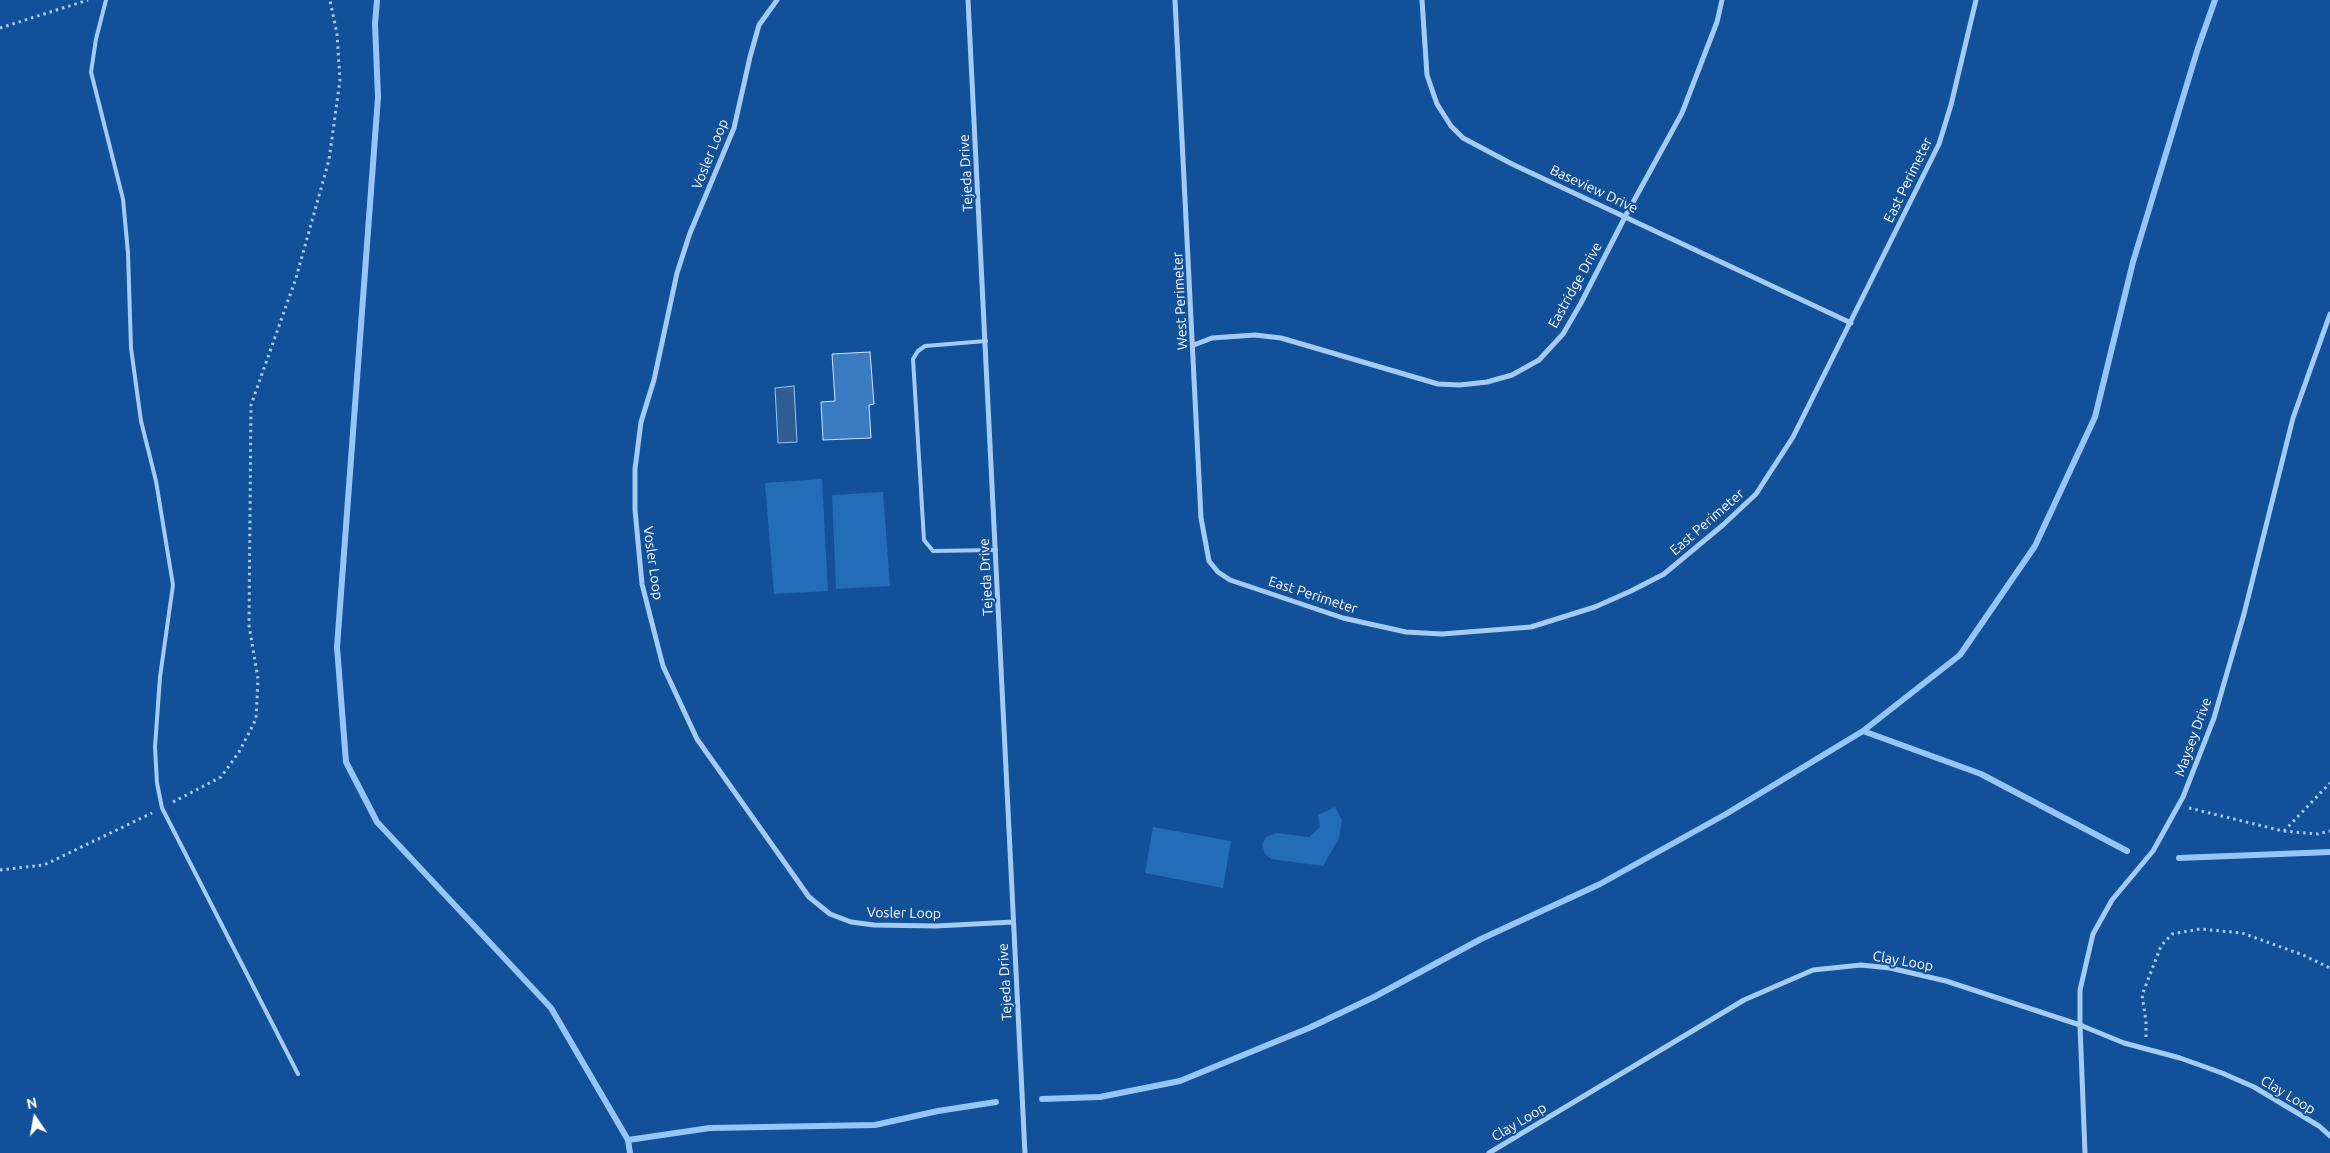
<!DOCTYPE html>
<html>
<head>
<meta charset="utf-8">
<style>
	body { margin:0 }
	#map { position:relative; width:2330px; height:1153px; overflow:hidden; background:#125199; font-family:Ubuntu,sans-serif }
	canvas { display:block }
	.north { position:absolute; left:10px; top:1093px; width:50px; height:50px; -webkit-text-stroke:4px #125199; paint-order:stroke; rotate:348deg; font-size:14px; font-weight:700; line-height:20px; text-align:center; color:#fff }
	.north::after { content:''; display:block; margin:auto; width:18px; height:22px; background:#fff; clip-path:polygon(50% 0,100% 100%,50% 72%,0 100%) }
</style>
</head>
<body>
<div id="map">
<canvas width="2330" height="1153"></canvas>
<div class="north">N</div>
</div>
<script>
const context = document.querySelector('canvas').getContext('2d');
context.lineJoin = 'round';
function paint(path, color) { context.fillStyle = color; context.fill(path, 'evenodd'); }
const shape = rows => new Path2D(rows.map(r => 'M' + r).join(''));
function trace(path, color, width, dash) { context.strokeStyle = color; context.lineWidth = width; context.lineCap = dash ? 'butt' : 'round'; context.setLineDash(dash || []); context.stroke(path); }
function write(font, color, halo, rows, align = 'center') {
  context.font = font + ' Ubuntu,sans-serif'; context.lineWidth = 4; context.setLineDash([]); context.textBaseline = 'middle'; context.strokeStyle = halo; context.fillStyle = color; for (const [text, x, y, turn = 0] of rows) {
    context.save(); context.translate(x, y); context.rotate((+turn || 0) * Math.PI / 180); context.textAlign = isNaN(turn) ? turn : align; if (halo) context.strokeText(text, 0, 0); context.fillText(text, 0, 0); context.restore();
  }
}
const green = shape([
	[822,479,828,591,774,594,765,483],
	[883,492,890,586,836,589,832,495],
	[1335,807,1342,820,1339,838,1323,866,1271,859,1265,854,1262,844,1266,837,1276,833,1309,837,1320,827,1318,815],
	[1153,827,1231,841,1223,888,1145,873]
]);
const water = shape([
	[794,386,797,442,778,443,775,388,794,386]
]);
const stream = shape([
	[377,0,375,24,378,97,337,647,346,762,377,822,551,1008,628,1140,630,1153],
	[1863,731,1981,774,2127,851],
	[2179,858,2330,852],
	[1042,1099,1100,1097,1180,1081,1309,1028,1374,997,1481,939,1600,884,1726,814,1863,731,1960,655,2035,546,2095,417,2133,262,2198,48,2215,0],
	[628,1140,710,1128,875,1125,938,1111,996,1102]
]);
const building = shape([
	[870,352,874,404,869,405,871,438,823,440,821,402,835,401,832,354,870,352]
]);
const path = shape([
	[0,28,88,0],
	[173,802,221,777,239,752,256,719,258,679,249,625,251,405,296,278,329,160,340,80,337,34,330,0],
	[2189,808,2283,831,2318,834,2330,831],
	[2284,831,2330,783],
	[0,870,44,865,152,813],
	[2146,1037,2146,1021,2142,995,2161,946,2172,934,2200,929,2242,933,2303,955,2330,968]
]);
const service = shape([
	[106,0,96,39,91,72,123,199,128,253,131,348,141,421,156,481,173,585,160,677,155,747,157,783,162,808,298,1074],
	[986,341,925,346,918,351,913,359,924,540,933,551,996,550]
]);
const minor = shape([
	[777,0,759,25,750,57,734,128,690,233,677,273,654,380,641,422,635,469,635,510,642,584,654,631,663,666,697,739,809,897,830,914,851,922,874,925,936,926,1013,922],
	[968,0,1025,1153],
	[1175,0,1201,518,1209,561,1218,572,1230,580,1343,618,1406,632,1442,634,1531,627,1595,607,1631,591,1664,574,1723,525,1756,494,1793,437,1939,144,1951,105,1976,0],
	[1422,0,1427,75,1437,104,1451,126,1463,138,1512,164,1851,323],
	[1194,345,1212,338,1255,335,1281,338,1438,384,1460,385,1487,382,1512,375,1539,360,1563,334,1581,303,1626,215,1682,113,1717,22,1722,0],
	[1489,1153,1744,1000,1813,970,1861,965,1890,968,1946,981,2080,1025,2124,1043,2180,1058,2222,1073,2254,1087,2319,1126,2330,1136],
	[2085,1153,2080,1025,2080,990,2093,934,2112,900,2153,851,2183,797,2214,718,2244,614,2293,418,2330,314]
]);
const streetNames = [
	["Vosler Loop",710,154,-68],
	["Tejeda Drive",966,173,-93],
	["East Perimeter",1908,180,-64],
	["Baseview Drive",1594,189,25],
	["Eastridge Drive",1575,285,-61],
	["West Perimeter",1180,301,-93],
	["East Perimeter",1707,522,-41],
	["Vosler Loop",653,563,82],
	["Tejeda Drive",986,577,-93],
	["East Perimeter",1313,595,18],
	["Maysey Drive",2193,737,-70],
	["Vosler Loop",904,913,1],
	["Clay Loop",1903,961,10],
	["Tejeda Drive",1005,982,-93],
	["Clay Loop",2288,1095,31],
	["Clay Loop",1519,1122,-31]
];
paint(green, '#256cb7');
paint(water, '#305e92');
trace(water, '#96c6f7', 1);
trace(stream, '#96c6f7', 6);
paint(building, '#3b7bc1');
trace(building, '#cce4fd', 1);
trace(path, '#a4cbf4', 3, [2.5, 4]);
trace(service, '#a4cbf4', 4);
trace(minor, '#a4cbf4', 5);
write('14px', '#fff', '#125199', streetNames);
</script>
</body>
</html>
